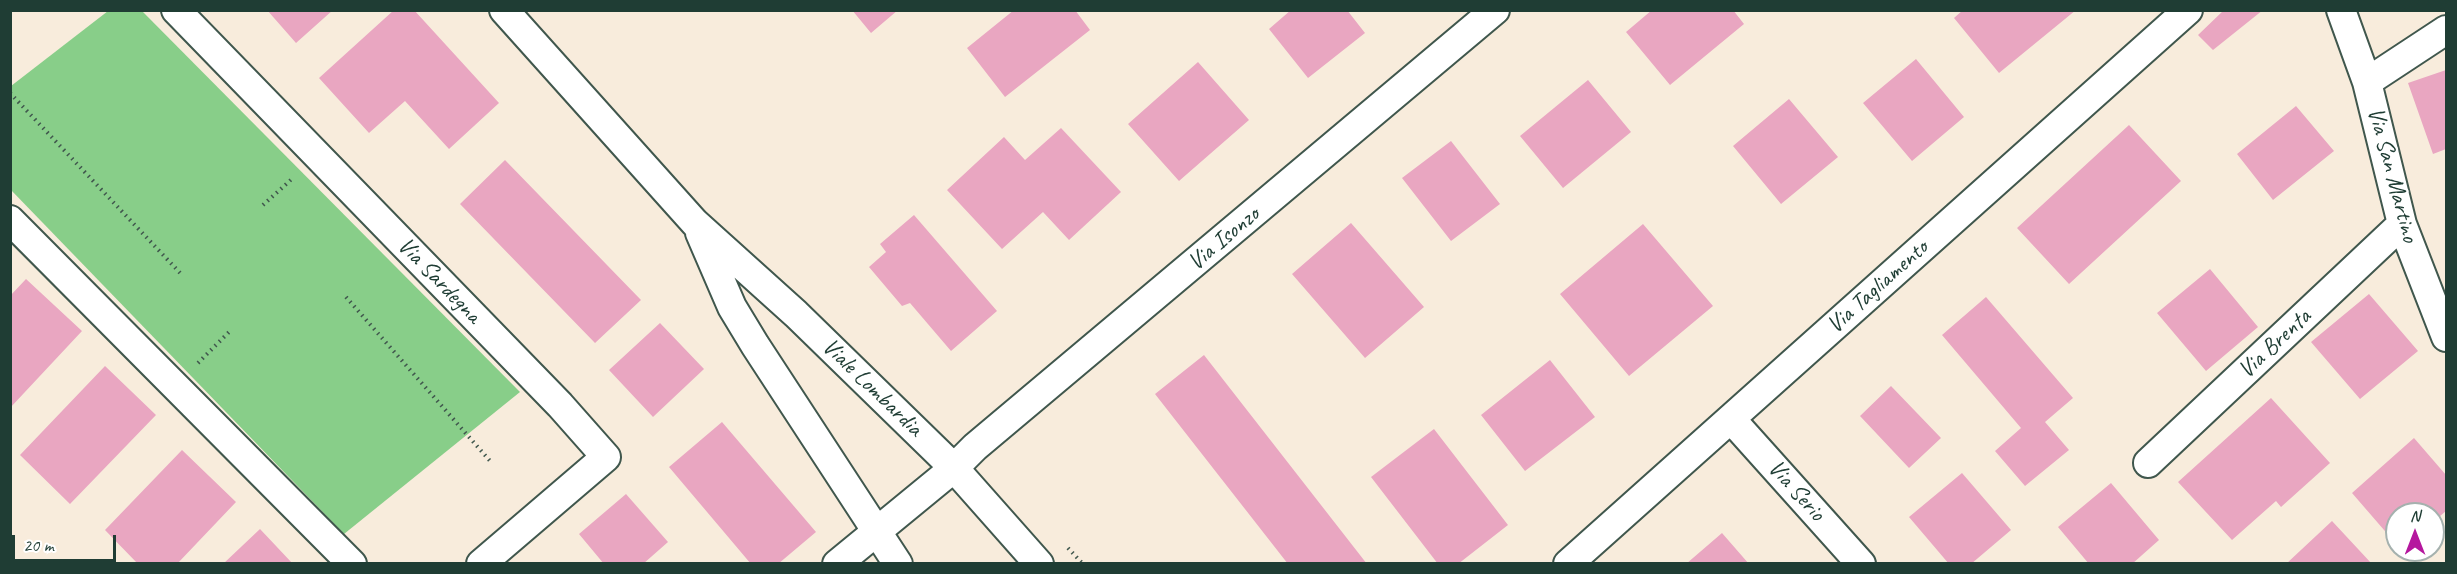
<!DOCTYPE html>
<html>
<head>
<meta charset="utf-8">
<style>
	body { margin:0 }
	#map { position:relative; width:2457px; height:574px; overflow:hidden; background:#f8ecdc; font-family:Caveat,sans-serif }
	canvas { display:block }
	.frame { position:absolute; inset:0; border:12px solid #1f3d34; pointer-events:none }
	.north { position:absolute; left:2385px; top:502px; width:60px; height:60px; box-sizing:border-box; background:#fff; border:2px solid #a5b1ae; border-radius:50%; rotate:0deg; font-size:16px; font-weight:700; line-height:24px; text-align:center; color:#1f3d34 }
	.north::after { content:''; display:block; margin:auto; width:21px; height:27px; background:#b5179e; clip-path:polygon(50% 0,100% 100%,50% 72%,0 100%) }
	.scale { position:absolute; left:12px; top:535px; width:104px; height:27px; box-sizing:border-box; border:3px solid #1f3d34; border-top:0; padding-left:8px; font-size:18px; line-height:21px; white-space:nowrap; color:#1f3d34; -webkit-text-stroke:4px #fff; paint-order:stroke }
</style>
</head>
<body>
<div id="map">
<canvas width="2457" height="574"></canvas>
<div class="frame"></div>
<div class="north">N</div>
<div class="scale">20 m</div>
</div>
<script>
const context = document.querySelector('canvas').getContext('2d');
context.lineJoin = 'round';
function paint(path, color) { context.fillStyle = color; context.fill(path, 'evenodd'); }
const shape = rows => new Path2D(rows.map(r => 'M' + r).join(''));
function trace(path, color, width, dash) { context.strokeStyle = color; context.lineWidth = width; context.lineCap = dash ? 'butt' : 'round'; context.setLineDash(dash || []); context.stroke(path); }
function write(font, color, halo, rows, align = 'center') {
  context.font = font + ' Caveat,sans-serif'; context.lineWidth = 4.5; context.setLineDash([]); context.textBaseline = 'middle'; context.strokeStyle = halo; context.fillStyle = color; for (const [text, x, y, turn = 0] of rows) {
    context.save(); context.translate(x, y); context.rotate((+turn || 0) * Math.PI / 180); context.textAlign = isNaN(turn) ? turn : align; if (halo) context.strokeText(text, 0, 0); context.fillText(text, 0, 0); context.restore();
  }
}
const green = shape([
	[108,11,142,11,520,392,344,534,11,190,11,86]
]);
const building = shape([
	[267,10,333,10,296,43],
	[394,10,414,10,499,103,449,149,405,101,369,133,319,78],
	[852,10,898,10,871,33],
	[1014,10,1075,10,1090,30,1005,97,967,48],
	[1291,10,1347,10,1365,33,1308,78,1269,29],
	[1652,10,1733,10,1744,24,1670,85,1626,32],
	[1963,10,2076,10,1999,73,1954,18],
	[2224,10,2263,10,2213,50,2198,35],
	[1916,59,1964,117,1912,161,1863,103],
	[1198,62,1249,120,1179,181,1128,124],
	[2446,70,2446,149,2433,154,2408,83],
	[1588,80,1631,132,1563,188,1520,136],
	[1789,99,1838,157,1781,204,1733,146],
	[2296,106,2334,151,2273,200,2237,154],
	[2129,125,2181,181,2069,284,2017,228],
	[1061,128,1121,192,1069,240,1043,212,1002,249,947,190,1004,137,1025,160],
	[1451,141,1500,204,1451,241,1402,178],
	[505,160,641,300,595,343,460,204],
	[914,215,997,311,951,351,910,303,902,306,869,267,886,252,880,244],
	[1351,223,1424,307,1365,358,1292,274],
	[1643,224,1713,306,1629,376,1560,294],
	[2210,269,2258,327,2206,371,2157,313],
	[26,279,82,331,10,408,10,296],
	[2369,294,2418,351,2360,399,2311,342],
	[1986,297,2073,398,2045,422,2069,450,2025,486,1995,451,2021,428,1942,335],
	[660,323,704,369,653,417,609,370],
	[1204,355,1367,564,1288,564,1155,394],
	[1550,360,1595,417,1525,471,1481,415],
	[105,366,156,415,70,504,20,455],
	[1891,386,1941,438,1909,468,1860,416],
	[2271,398,2330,463,2281,507,2276,501,2232,540,2178,482],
	[722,422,816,532,778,564,751,564,669,467],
	[1434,429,1508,525,1458,564,1438,564,1371,477],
	[2414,438,2446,475,2446,511,2433,522,2433,514,2397,514,2397,545,2352,493],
	[182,450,236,502,177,564,138,564,105,530],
	[1962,473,2011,530,1971,564,1949,564,1909,517],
	[2111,483,2159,540,2132,564,2089,564,2058,527],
	[626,494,668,542,643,564,604,564,579,534],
	[2332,521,2372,564,2286,564],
	[260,529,293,564,223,564],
	[1722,533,1749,564,1686,564]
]);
const path = shape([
	[10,93,183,276],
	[263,205,294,177],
	[346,297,491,462],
	[198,363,231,330],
	[1068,548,1083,564]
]);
const minor = shape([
	[176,10,560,405,606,457,481,564],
	[504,10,695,223,796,314,954,468,1039,564],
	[2341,10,2367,82,2402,224,2446,337],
	[2367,82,2446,30],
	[10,220,352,564],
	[700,233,732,307,755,345,898,564],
	[1731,419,1861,564],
	[2148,463,2402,224],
	[837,564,954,468,975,447,1495,10],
	[1568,564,2188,10]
]);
const streetNames = [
	["Via San Martino",2392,175,75],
	["Via Isonzo",1224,239,-40],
	["Via Sardegna",439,281,46],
	["Via Tagliamento",1878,287,-42],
	["Via Brenta",2275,344,-43],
	["Viale Lombardia",872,388,44],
	["Via Serio",1796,491,48]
];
paint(green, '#88ce89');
paint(building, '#e9a6c1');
trace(minor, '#40574d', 32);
trace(path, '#40574d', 4, [1.5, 4.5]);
trace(minor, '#fff', 28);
write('24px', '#1f3d34', '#fff', streetNames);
</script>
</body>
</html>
